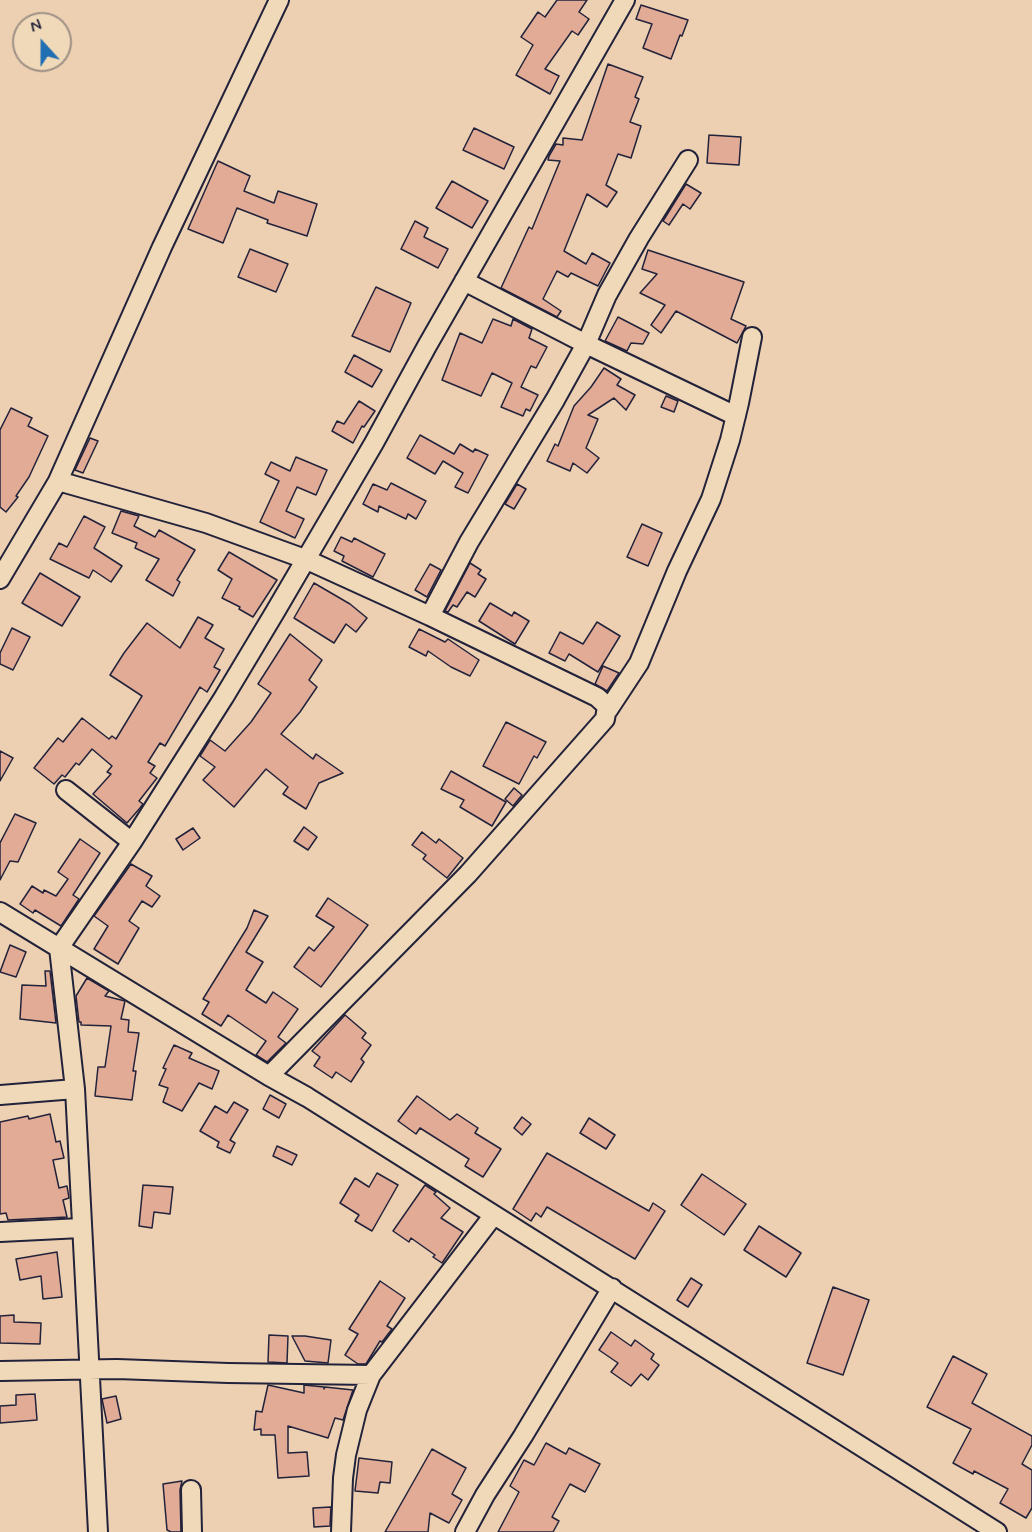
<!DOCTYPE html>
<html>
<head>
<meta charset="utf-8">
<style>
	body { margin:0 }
	#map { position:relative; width:1032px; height:1532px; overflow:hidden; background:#edd0b1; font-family:Mynerve,sans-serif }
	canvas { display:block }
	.north { position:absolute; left:12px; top:12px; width:60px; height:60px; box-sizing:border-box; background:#f0d9b8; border:2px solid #9e9086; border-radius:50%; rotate:339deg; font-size:16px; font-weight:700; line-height:24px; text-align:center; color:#22223b }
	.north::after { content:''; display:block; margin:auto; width:21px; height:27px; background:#1f6fb2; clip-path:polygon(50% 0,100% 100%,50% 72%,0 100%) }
</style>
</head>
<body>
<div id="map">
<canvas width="1032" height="1532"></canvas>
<div class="north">N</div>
</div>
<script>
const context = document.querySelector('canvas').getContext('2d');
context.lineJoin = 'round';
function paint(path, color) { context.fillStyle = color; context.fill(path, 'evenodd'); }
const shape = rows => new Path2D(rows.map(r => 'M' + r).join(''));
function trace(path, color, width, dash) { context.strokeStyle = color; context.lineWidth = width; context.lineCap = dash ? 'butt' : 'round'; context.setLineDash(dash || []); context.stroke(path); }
const building = shape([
	[557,0,587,0,579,12,589,19,578,35,572,31,545,69,559,76,550,94,516,75,533,45,521,37,538,12,545,17,557,0],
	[641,5,688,20,682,36,680,35,671,59,643,48,652,24,636,19,641,5],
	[608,64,643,77,635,97,639,99,630,122,641,126,631,158,618,154,606,185,617,192,607,207,587,194,564,251,586,264,592,253,610,263,598,286,571,273,568,277,557,271,543,299,561,311,557,317,501,288,529,227,532,229,560,161,548,160,549,156,556,144,563,145,563,138,582,140,608,64],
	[474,128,514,147,504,169,463,150,474,128],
	[709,135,741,137,739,165,707,163,709,135],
	[218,161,250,176,244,191,274,203,278,191,317,204,307,236,267,223,268,220,237,208,223,243,188,229,218,161],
	[452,181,488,201,472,228,436,208,452,181],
	[686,184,701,193,690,209,683,204,669,225,663,221,686,184],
	[415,221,428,228,424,237,448,249,438,268,401,249,415,221],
	[250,249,288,264,276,292,238,277,250,249],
	[648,250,744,282,731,319,746,326,737,343,676,311,661,333,651,325,665,305,640,293,657,274,642,269,648,250],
	[376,287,411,303,390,352,352,336,376,287],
	[618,317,649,333,643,344,631,343,627,351,605,341,618,317],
	[493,319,511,326,513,319,532,329,529,338,547,347,536,368,531,366,521,387,538,395,530,411,526,409,523,416,501,407,512,383,492,373,481,396,442,380,460,333,482,343,493,319],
	[354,355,382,370,372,387,345,372,354,355],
	[604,368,621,379,617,385,635,395,626,410,614,398,588,415,598,419,586,448,599,458,587,473,573,463,570,471,547,461,555,444,558,446,574,406,591,387,604,368],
	[666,396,678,401,674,412,661,407,666,396],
	[359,401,375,411,364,427,362,426,353,443,332,431,337,421,344,424,359,401],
	[11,408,32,418,28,426,48,436,29,477,16,496,18,497,6,512,0,507,0,430,11,408],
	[420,435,454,454,460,444,473,452,475,449,488,455,468,493,455,487,463,473,443,461,435,474,407,458,420,435],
	[90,438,98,441,83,473,75,470,90,438],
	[296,457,327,470,316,495,297,487,286,511,304,519,295,538,260,522,279,481,265,474,271,462,290,471,296,457],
	[391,483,426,501,416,519,408,514,406,519,379,506,378,512,363,504,373,484,387,490,391,483],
	[517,484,526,489,514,509,505,504,517,484],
	[121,511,139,516,134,526,155,537,159,530,195,550,177,580,180,582,173,596,146,580,159,559,135,548,137,543,112,533,121,511],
	[84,516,105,527,94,548,122,566,111,582,93,570,89,578,50,559,59,543,67,547,84,516],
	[642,524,662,533,648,566,627,557,642,524],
	[341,537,352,542,354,538,385,554,373,577,342,561,344,556,334,551,341,537],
	[229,552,277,580,253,617,239,609,240,607,222,598,232,579,218,570,229,552],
	[470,563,481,570,478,574,486,579,475,597,467,592,457,607,453,605,448,612,445,611,470,563],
	[430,564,441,570,427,597,415,590,430,564],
	[40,573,80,597,62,626,22,603,40,573],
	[314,583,350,604,367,618,356,632,346,624,334,643,294,618,314,583],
	[490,603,512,616,514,612,529,621,515,644,479,621,490,603],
	[198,617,213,625,205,638,224,649,214,667,220,670,207,692,200,687,165,746,160,743,148,762,155,766,150,773,157,778,139,801,143,804,140,808,127,823,93,794,111,774,107,772,112,766,92,749,79,765,76,763,65,777,62,775,54,784,34,768,58,738,63,742,82,718,109,739,112,736,116,739,142,696,110,675,124,653,147,623,180,648,198,617],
	[597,622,620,636,598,672,569,654,565,661,549,653,560,632,583,644,597,622],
	[12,628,30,637,13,670,0,664,0,653,12,628],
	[419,629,445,642,448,639,479,660,470,676,451,667,428,651,426,656,409,647,419,629],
	[290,634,322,660,309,680,317,687,300,712,281,734,313,759,316,754,343,773,319,783,306,809,283,794,288,787,266,769,234,807,203,780,215,767,200,756,210,740,225,751,251,722,271,693,258,684,290,634],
	[603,666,619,673,607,691,595,684,603,666],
	[506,722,546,742,537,758,534,756,519,784,483,766,506,722],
	[0,751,13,758,0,781,0,751],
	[451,771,506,802,492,826,460,807,464,800,441,789,451,771],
	[514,788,522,795,513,806,505,799,514,788],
	[15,814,36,823,18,862,10,861,0,880,0,843,15,814],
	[304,827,317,837,308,850,294,841,304,827],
	[193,828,200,838,183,850,176,839,193,828],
	[422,832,436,843,439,839,463,858,447,878,423,859,426,855,412,845,422,832],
	[80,839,100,853,73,895,79,899,61,926,35,910,33,913,20,904,32,886,43,893,44,890,56,896,68,879,58,872,80,839],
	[131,864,152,876,146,886,160,896,152,907,142,901,129,921,139,928,118,964,94,949,108,926,94,916,131,864],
	[328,898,368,925,321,987,294,967,309,947,314,951,334,927,316,916,328,898],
	[254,910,268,916,246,952,263,962,246,990,266,1003,273,992,298,1009,278,1037,286,1043,267,1062,256,1055,266,1041,228,1015,221,1026,202,1014,209,1002,203,999,247,928,254,910],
	[10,945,26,952,16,977,0,972,10,945],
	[45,971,50,971,56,1023,20,1019,22,985,46,986,45,971],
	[87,978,109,991,105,996,125,1001,121,1019,129,1020,128,1032,139,1033,133,1071,136,1071,132,1100,95,1096,98,1067,105,1067,111,1026,81,1025,81,1022,79,1022,76,996,87,978],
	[345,1015,366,1033,362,1038,371,1045,361,1059,364,1062,351,1082,336,1072,332,1078,314,1066,320,1057,312,1051,345,1015],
	[174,1045,192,1053,189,1058,219,1071,212,1089,199,1083,182,1111,163,1102,168,1088,159,1085,166,1069,163,1068,174,1045],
	[270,1095,286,1104,279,1118,263,1109,270,1095],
	[417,1096,450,1120,457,1114,478,1128,475,1133,501,1149,483,1177,465,1166,469,1159,420,1128,416,1134,398,1121,417,1096],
	[234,1102,248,1110,230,1140,235,1143,230,1153,217,1147,219,1142,200,1131,215,1106,227,1113,234,1102],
	[50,1114,56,1142,60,1141,64,1158,53,1160,59,1188,67,1186,69,1198,63,1200,67,1217,8,1220,6,1213,0,1214,0,1122,28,1116,29,1119,50,1114],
	[522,1117,531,1124,522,1135,514,1128,522,1117],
	[589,1118,615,1135,606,1149,580,1133,589,1118],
	[277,1146,297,1155,292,1165,273,1156,277,1146],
	[547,1153,649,1211,653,1203,665,1211,635,1259,547,1207,541,1217,536,1213,531,1221,513,1209,547,1153],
	[377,1173,398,1185,372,1231,355,1221,359,1215,340,1203,355,1178,369,1187,377,1173],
	[702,1174,746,1204,724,1235,681,1205,702,1174],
	[143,1185,173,1187,170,1214,154,1212,152,1228,139,1226,143,1185],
	[425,1185,436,1192,434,1194,450,1208,441,1218,463,1232,442,1263,433,1257,435,1255,411,1238,409,1242,393,1231,425,1185],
	[759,1226,801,1253,786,1277,744,1250,759,1226],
	[57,1252,62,1297,43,1299,41,1276,20,1280,16,1259,57,1252],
	[691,1278,702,1285,688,1307,677,1300,691,1278],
	[380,1281,405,1298,387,1326,392,1329,382,1342,380,1341,366,1364,358,1364,345,1355,358,1334,349,1329,380,1281],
	[833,1287,869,1300,843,1375,807,1363,833,1287],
	[14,1315,14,1322,41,1323,40,1344,0,1343,0,1316,14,1315],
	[611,1332,631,1346,635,1340,654,1354,651,1359,659,1365,648,1380,641,1374,631,1386,611,1372,618,1363,599,1350,611,1332],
	[269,1335,288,1336,287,1363,268,1362,269,1335],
	[292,1336,305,1336,331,1340,328,1363,305,1361,292,1336],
	[953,1356,987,1374,972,1403,1032,1436,1032,1445,1022,1464,1032,1470,1032,1508,1026,1518,1000,1503,1008,1489,974,1471,973,1474,953,1463,971,1429,927,1407,953,1356],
	[268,1385,304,1393,304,1385,324,1387,324,1389,325,1387,353,1390,343,1420,335,1418,328,1438,288,1426,288,1453,307,1452,309,1476,278,1478,275,1435,261,1435,261,1429,254,1430,256,1411,262,1412,268,1385],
	[35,1394,37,1420,0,1423,0,1406,16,1405,16,1395,35,1394],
	[116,1396,121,1419,107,1423,102,1399,116,1396],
	[546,1443,566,1454,569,1448,600,1464,585,1492,570,1484,552,1517,559,1521,553,1532,498,1532,519,1492,510,1486,524,1460,534,1465,546,1443],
	[432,1449,466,1468,452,1494,462,1500,449,1523,430,1513,428,1532,385,1532,432,1449],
	[359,1458,392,1462,390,1483,380,1482,378,1493,355,1491,359,1458],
	[182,1481,180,1490,181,1532,171,1532,167,1530,163,1484,182,1481],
	[331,1507,330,1526,314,1527,313,1508,331,1507]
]);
const minor = shape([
	[464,281,586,344,736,416],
	[58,481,206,523,305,559,430,616,597,697,607,706,605,719,468,874,269,1076],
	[0,579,58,481,162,247,279,0],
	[430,616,469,542,555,400,586,344,607,295,639,238,688,160],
	[608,710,639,663,677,571,711,499,730,440,739,403,752,337],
	[66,790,132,842],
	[0,912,269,1076,307,1097,997,1532],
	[0,1095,75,1089],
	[0,1232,81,1228],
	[0,1371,117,1369,228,1373,371,1375],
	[191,1490,192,1532],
	[98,1532,75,1089,59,948,132,842,224,697,275,612,374,443,427,346,625,0],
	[341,1532,343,1478,346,1455,357,1410,371,1375,493,1216],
	[465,1532,485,1495,523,1436,612,1288]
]);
paint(building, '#e1ab96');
trace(building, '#22223b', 1.5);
trace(minor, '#22223b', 22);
trace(minor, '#f0d9b8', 18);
</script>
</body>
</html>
